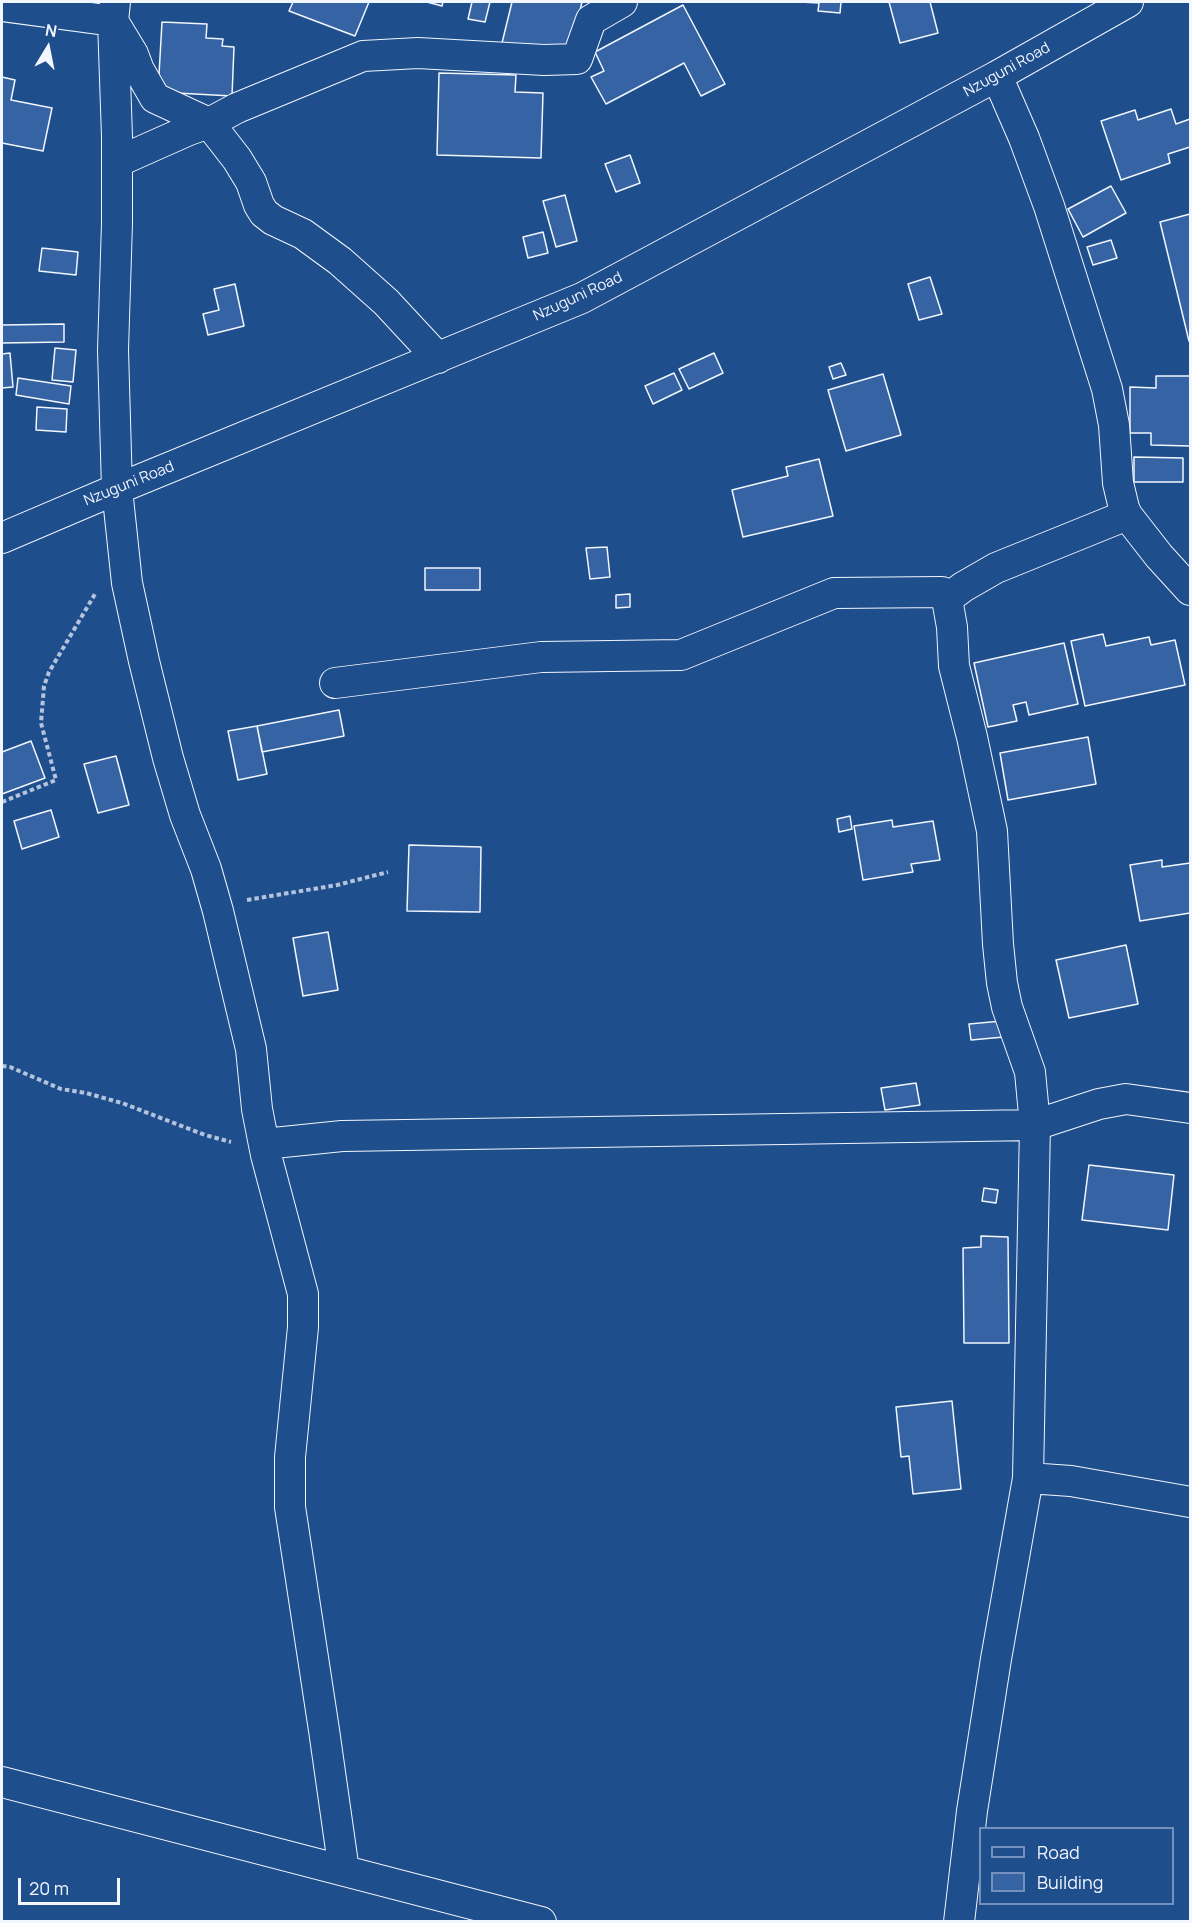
<!DOCTYPE html>
<html>
<head>
<meta charset="utf-8">
<style>
	body { margin:0 }
	#map { position:relative; width:1192px; height:1923px; overflow:hidden; background:#1f4e8c; font-family:Manrope,sans-serif }
	canvas { display:block }
	.frame { position:absolute; inset:0; border:3px solid #f2f6ff; pointer-events:none }
	.legend { position:absolute; left:979px; top:1827px; width:195px; height:78px; box-sizing:border-box; background:#1f4e8c; border:2px solid #7391ba; margin:0; padding:8px 10px; list-style:none; font-size:18px; color:#f2f6ff }
	.legend li { display:flex; align-items:center; gap:12px; height:30px }
	.legend b { width:30px; border:2px solid #7391ba }
	.north { position:absolute; left:18px; top:18px; width:60px; height:60px; -webkit-text-stroke:4px #1f4e8c; paint-order:stroke; rotate:10deg; font-size:16px; font-weight:700; line-height:24px; text-align:center; color:#f2f6ff }
	.north::after { content:''; display:block; margin:auto; width:21px; height:27px; background:#f2f6ff; clip-path:polygon(50% 0,100% 100%,50% 72%,0 100%) }
	.scale { position:absolute; left:18px; top:1878px; width:102px; height:27px; box-sizing:border-box; border:3px solid #f2f6ff; border-top:0; padding-left:8px; font-size:18px; line-height:21px; white-space:nowrap; color:#f2f6ff; -webkit-text-stroke:4px #1f4e8c; paint-order:stroke }
</style>
</head>
<body>
<div id="map">
<canvas width="1192" height="1923"></canvas>
<div class="frame"></div>
<ul class="legend">
<li><b style="height:8px;background:#1f4e8c"></b>Road</li>
<li><b style="height:16px;background:#3563a3"></b>Building</li>
</ul>
<div class="north">N</div>
<div class="scale">20 m</div>
</div>
<script>
const context = document.querySelector('canvas').getContext('2d');
context.lineJoin = 'round';
function paint(path, color) { context.fillStyle = color; context.fill(path, 'evenodd'); }
const shape = rows => new Path2D(rows.map(r => 'M' + r).join(''));
function trace(path, color, width, dash) { context.strokeStyle = color; context.lineWidth = width; context.lineCap = dash ? 'butt' : 'round'; context.setLineDash(dash || []); context.stroke(path); }
function write(font, color, halo, rows, align = 'center') {
  context.font = font + ' Manrope,sans-serif'; context.lineWidth = 4.5; context.setLineDash([]); context.textBaseline = 'middle'; context.strokeStyle = halo; context.fillStyle = color; for (const [text, x, y, turn = 0] of rows) {
    context.save(); context.translate(x, y); context.rotate((+turn || 0) * Math.PI / 180); context.textAlign = isNaN(turn) ? turn : align; if (halo) context.strokeText(text, 0, 0); context.fillText(text, 0, 0); context.restore();
  }
}
const building = shape([
	[293,2,369,2,355,36,289,11,293,2],
	[427,2,443,2,442,6,427,2],
	[472,2,490,2,485,22,468,19,472,2],
	[512,2,582,2,569,58,502,43,512,2],
	[800,2,841,2,840,13,818,11,819,3,800,2],
	[889,2,930,2,938,33,900,43,889,2],
	[683,5,725,84,701,96,684,63,606,104,591,77,604,71,595,52,683,5],
	[162,22,207,24,206,38,223,39,222,46,234,47,232,96,158,92,162,22],
	[439,73,516,75,515,92,543,93,541,158,437,155,439,73],
	[2,77,15,80,11,100,52,108,43,151,2,143,2,77],
	[1171,109,1176,124,1190,119,1190,147,1168,154,1170,163,1121,180,1101,121,1135,110,1138,120,1171,109],
	[630,155,640,183,616,192,605,164,630,155],
	[1111,186,1126,213,1083,237,1068,209,1111,186],
	[565,195,577,241,556,247,543,201,565,195],
	[1190,214,1190,341,1189,341,1160,222,1190,214],
	[543,232,548,253,528,258,523,237,543,232],
	[1111,240,1117,258,1093,265,1087,247,1111,240],
	[42,248,78,252,76,275,39,271,42,248],
	[930,277,942,314,919,320,908,284,930,277],
	[235,284,244,326,208,335,203,314,219,310,214,289,235,284],
	[64,324,64,342,2,343,2,325,64,324],
	[55,348,76,350,73,382,52,380,55,348],
	[10,353,13,387,2,388,2,354,10,353],
	[714,353,723,373,689,389,679,369,714,353],
	[841,363,846,375,833,379,829,367,841,363],
	[674,373,682,390,653,404,645,386,674,373],
	[883,374,901,435,846,451,828,390,883,374],
	[1156,376,1190,376,1190,446,1151,445,1151,433,1130,433,1130,387,1156,388,1156,376],
	[18,378,71,386,69,404,16,395,18,378],
	[37,407,67,409,66,432,36,430,37,407],
	[1134,457,1183,458,1183,482,1134,482,1134,457],
	[819,459,833,516,743,537,732,490,788,476,786,467,819,459],
	[607,547,610,577,590,579,586,548,607,547],
	[425,568,480,568,480,590,425,590,425,568],
	[630,594,630,607,616,608,616,595,630,594],
	[1103,634,1106,646,1149,637,1151,645,1175,640,1185,685,1085,706,1071,641,1103,634],
	[1064,643,1078,704,1029,715,1026,702,1013,705,1017,721,988,727,974,663,1064,643],
	[339,710,344,736,262,752,257,726,339,710],
	[257,726,267,774,238,780,228,731,257,726],
	[1088,737,1096,784,1008,800,1000,753,1088,737],
	[31,741,45,778,2,794,2,752,31,741],
	[116,756,129,805,98,813,84,764,116,756],
	[51,810,59,837,22,849,14,821,51,810],
	[850,816,852,829,839,832,837,819,850,816],
	[892,820,893,827,933,821,940,860,911,864,913,872,863,880,854,826,892,820],
	[409,845,481,847,480,912,407,911,409,845],
	[1162,860,1162,867,1190,863,1190,913,1140,921,1130,865,1162,860],
	[328,932,338,990,303,996,293,938,328,932],
	[1126,945,1138,1004,1069,1018,1056,960,1126,945],
	[1002,1021,1004,1037,971,1040,969,1024,1002,1021],
	[916,1083,920,1105,885,1110,881,1088,916,1083],
	[1089,1165,1174,1175,1168,1230,1082,1220,1089,1165],
	[984,1188,998,1190,996,1203,982,1201,984,1188],
	[981,1236,1008,1237,1009,1343,964,1343,963,1248,981,1247,981,1236],
	[952,1401,961,1489,913,1494,909,1456,901,1457,896,1407,952,1401]
]);
const path = shape([
	[2,802,56,780,41,723,44,686,49,672,95,594],
	[247,900,337,885,388,872],
	[2,1066,10,1067,61,1089,86,1093,122,1103,205,1135,231,1142]
]);
const minor = shape([
	[115,2,113,21,117,137,117,223,113,350,117,489,127,583,144,661,168,758,185,815,206,869,218,911,251,1049,257,1109,266,1155,303,1294,303,1327,290,1457,290,1507,324,1730,344,1871],
	[2,6,113,21,133,54,139,70,155,98,209,123,237,159,251,182,259,205,264,213,273,220,303,234,340,261,386,302,438,358],
	[997,76,1024,138,1049,206,1107,389,1114,425,1118,483,1124,508,1127,515,1159,556,1190,590],
	[117,162,189,130,209,123,237,108,363,56,418,53,544,60,577,59,591,20,622,2],
	[2,538,117,489,582,298,997,76,1128,2],
	[947,599,963,587,996,568,1127,515],
	[335,683,541,657,681,655,834,593,942,592,947,599,952,627,954,666,972,737,992,831,998,944,1002,983,1007,1007,1030,1072,1035,1125,1028,1478,996,1659,972,1811,959,1922],
	[264,1144,342,1136,1035,1125,1099,1104,1126,1099,1190,1108],
	[1028,1478,1071,1481,1190,1502],
	[2,1782,541,1922]
]);
const streetNames = [
	["Nzuguni Road",1007,70,-29],
	["Nzuguni Road",578,297,-25],
	["Nzuguni Road",129,484,-22]
];
paint(building, '#3563a3');
trace(building, '#f2f6ff', 1.5);
trace(minor, '#f2f6ff', 32);
trace(path, '#b3c4dc', 4, [4.5, 3]);
trace(minor, '#1f4e8c', 30);
write('15px', '#f2f6ff', '#1f4e8c', streetNames);
</script>
</body>
</html>
